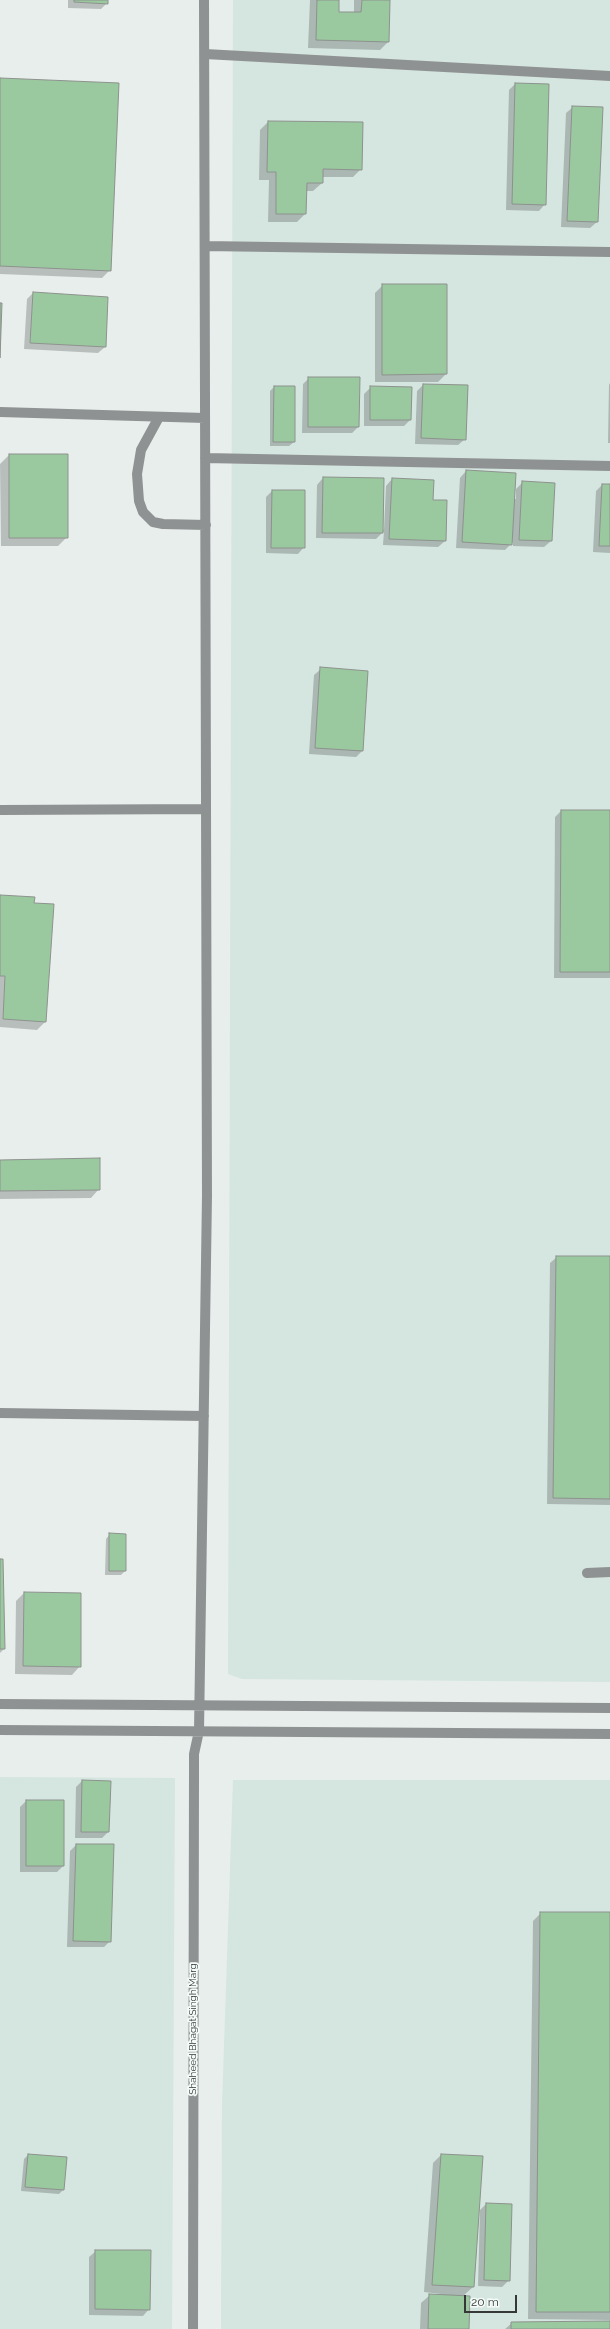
<!DOCTYPE html>
<html>
<head>
<meta charset="utf-8">
<style>
	body { margin:0 }
	#map { position:relative; width:610px; height:2329px; overflow:hidden; background:#e7eeeb; font-family:Raleway,sans-serif }
	canvas { display:block }
	.scale { position:absolute; left:464px; top:2295px; width:53px; height:18px; box-sizing:border-box; border:2px solid #353837; border-top:0; padding-left:5px; font-size:12px; line-height:14px; white-space:nowrap; color:#353837; -webkit-text-stroke:3px #f4fcf9; paint-order:stroke }
</style>
</head>
<body>
<div id="map">
<canvas width="610" height="2329"></canvas>
<div class="scale">20 m</div>
</div>
<script>
const context = document.querySelector('canvas').getContext('2d');
context.lineJoin = 'round';
function paint(path, color) { context.fillStyle = color; context.fill(path, 'evenodd'); }
const shape = rows => new Path2D(rows.map(r => 'M' + r).join(''));
function trace(path, color, width, dash) { context.strokeStyle = color; context.lineWidth = width; context.lineCap = dash ? 'butt' : 'round'; context.setLineDash(dash || []); context.stroke(path); }
function write(font, color, halo, rows, align = 'center') {
  context.font = font + ' Raleway,sans-serif'; context.lineWidth = 3.5; context.setLineDash([]); context.textBaseline = 'middle'; context.strokeStyle = halo; context.fillStyle = color; for (const [text, x, y, turn = 0] of rows) {
    context.save(); context.translate(x, y); context.rotate((+turn || 0) * Math.PI / 180); context.textAlign = isNaN(turn) ? turn : align; if (halo) context.strokeText(text, 0, 0); context.fillText(text, 0, 0); context.restore();
  }
}
const built = shape([
	[233,0,610,0,610,1682,242,1679,228,1674],
	[0,1777,175,1778,172,2329,0,2329],
	[233,1780,610,1780,610,2329,221,2329,222,2106]
]);
const shadow = shape([
	[68,0,107,0,107,3,101,9,68,8],
	[310,0,338,0,338,13,354,13,354,0,389,0,388,42,380,50,308,48],
	[0,79,110,270,102,278,0,274],
	[515,84,545,204,539,211,506,210,509,90],
	[573,107,597,222,590,228,561,227,566,113],
	[268,122,361,169,353,177,322,177,322,183,313,191,306,191,305,214,297,222,268,222,269,180,259,180,260,130],
	[383,285,446,374,438,382,375,382,375,293],
	[33,293,105,347,98,353,24,349,27,299],
	[309,378,358,427,352,433,302,433,303,384],
	[610,383,610,443,608,443,609,385],
	[423,385,465,439,458,445,415,444,417,391],
	[274,387,294,442,289,446,270,446,270,391],
	[371,387,411,388,410,420,404,426,364,426,364,394],
	[9,455,67,537,58,546,1,546,0,464],
	[466,471,514,499,516,499,516,489,523,482,551,541,544,547,513,546,513,542,505,550,456,548,460,478],
	[323,478,382,529,384,530,386,486,392,479,432,501,446,501,445,541,438,547,383,545,384,531,376,539,316,538,317,485],
	[602,485,610,485,610,553,593,552,596,491],
	[272,491,304,547,298,554,266,553,266,497],
	[321,669,362,751,356,757,309,754,314,675],
	[561,811,610,811,610,978,554,978,555,817],
	[0,896,33,904,45,1022,37,1030,0,1027],
	[0,1161,99,1189,91,1198,0,1199],
	[557,1257,610,1257,610,1505,547,1504,550,1263],
	[110,1534,125,1571,121,1575,105,1575,106,1539],
	[0,1560,4,1649,0,1653],
	[24,1593,80,1666,72,1675,15,1674,16,1601],
	[82,1781,110,1782,108,1832,102,1838,75,1838,76,1787],
	[26,1801,63,1801,63,1866,57,1872,20,1872,20,1807],
	[76,1845,110,1941,104,1947,67,1947,70,1851],
	[541,1913,610,1913,610,2320,528,2319,533,1921],
	[28,2155,63,2190,59,2194,21,2191,24,2159],
	[441,2155,482,2157,473,2287,463,2296,468,2329,420,2329,421,2303,430,2295,441,2295,441,2294,424,2292,433,2163],
	[486,2204,509,2280,502,2287,478,2286,480,2210],
	[96,2251,149,2309,143,2316,89,2315,89,2257],
	[610,2322,610,2329,505,2329,512,2323]
]);
const building = shape([
	[74,0,108,0,108,4,74,2,74,0],
	[317,0,339,0,339,12,361,12,362,0,390,0,389,42,316,40,317,0],
	[0,78,119,83,111,271,0,266,0,78],
	[515,83,549,84,546,205,512,204,515,83],
	[572,106,603,107,598,222,567,221,572,106],
	[268,121,363,122,362,170,323,169,323,183,307,183,306,214,276,214,276,172,267,172,268,121],
	[382,284,447,284,447,374,382,375,382,284],
	[33,292,108,297,106,347,30,343,33,292],
	[0,303,2,303,0,358,0,303],
	[308,377,360,377,359,427,308,427,308,377],
	[423,384,468,385,466,440,421,438,423,384],
	[274,386,295,386,295,442,273,442,274,386],
	[370,386,412,387,411,420,370,420,370,386],
	[9,454,68,454,68,538,9,538,9,454],
	[466,470,516,473,512,545,462,542,466,470],
	[323,477,384,478,383,533,322,533,323,477],
	[392,478,434,480,433,500,447,500,446,541,389,539,392,478],
	[522,481,555,483,552,541,519,540,522,481],
	[602,484,610,484,610,546,599,546,602,484],
	[272,490,305,490,305,548,271,548,272,490],
	[320,667,368,671,363,751,315,748,320,667],
	[561,810,610,810,610,972,560,972,561,810],
	[0,895,35,897,34,903,54,904,46,1022,3,1019,5,976,0,976,0,895],
	[100,1158,100,1190,0,1191,0,1160,100,1158],
	[556,1256,610,1256,610,1499,553,1498,556,1256],
	[109,1533,126,1534,126,1571,109,1571,109,1533],
	[0,1559,3,1559,5,1649,0,1649,0,1559],
	[24,1592,81,1593,81,1667,23,1666,24,1592],
	[82,1780,111,1781,109,1832,81,1832,82,1780],
	[26,1800,64,1800,64,1866,26,1866,26,1800],
	[76,1844,114,1844,111,1942,73,1941,76,1844],
	[540,1912,610,1912,610,2312,536,2312,540,1912],
	[28,2154,67,2157,64,2190,25,2187,28,2154],
	[441,2154,483,2156,474,2287,432,2285,441,2154],
	[486,2203,512,2204,510,2281,484,2280,486,2203],
	[95,2250,151,2250,150,2310,95,2309,95,2250],
	[429,2294,470,2296,469,2329,428,2329,429,2294],
	[610,2321,610,2329,511,2329,511,2322,610,2321]
]);
const minor = shape([
	[205,54,610,76],
	[205,246,610,252],
	[0,412,205,418],
	[159,417,141,450,137,474,139,501,143,512,153,522,163,524,206,525],
	[205,458,610,466],
	[0,810,206,809],
	[0,1413,204,1416],
	[587,1573,610,1572],
	[0,1704,610,1708],
	[0,1730,610,1734],
	[193,2329,194,1773,194,1754,199,1731,207,1195,204,0]
]);
const streetNames = [
	["Shaheed Bhagat Singh Marg",193,2029,-90]
];
paint(built, '#d5e5df');
paint(shadow, '#0003');
paint(building, '#9bc99f');
trace(building, '#8d928e', 1);
trace(minor, '#8f9292', 10);
write('10px', '#353837', '#f4fcf9', streetNames);
</script>
</body>
</html>
